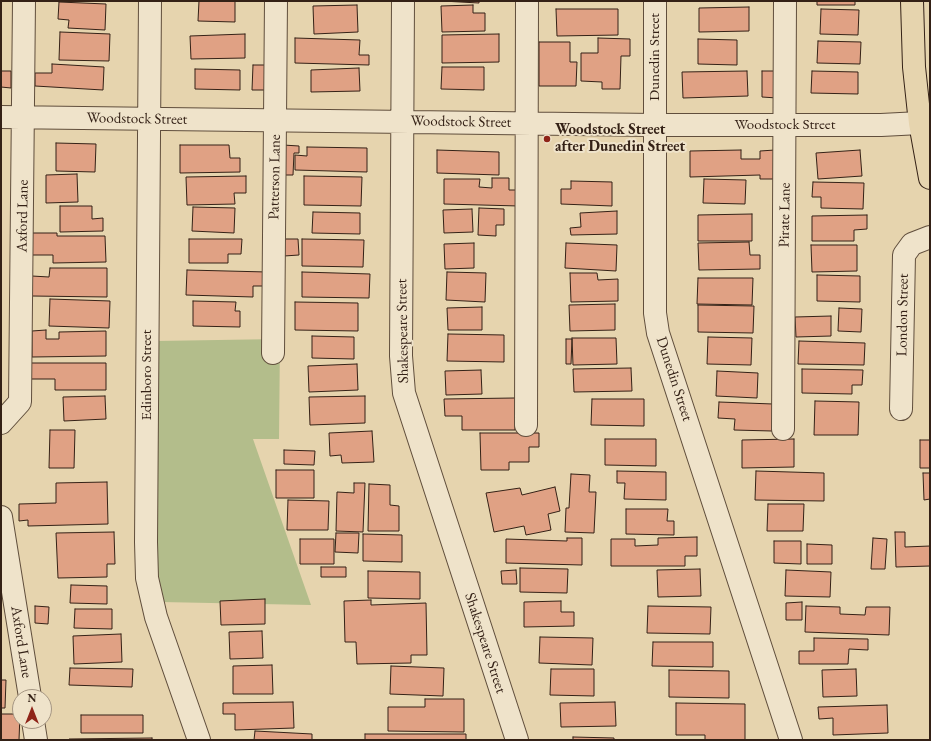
<!DOCTYPE html>
<html>
<head>
<meta charset="utf-8">
<style>
	body { margin:0 }
	#map { position:relative; width:931px; height:741px; overflow:hidden; background:#e6d4ae; font-family:"EB Garamond",serif }
	canvas { display:block }
	.frame { position:absolute; inset:0; border:2px solid #342116; pointer-events:none }
	.north { position:absolute; left:12px; top:689px; width:40px; height:40px; box-sizing:border-box; background:#efe3ca; border:1px solid #a49582; border-radius:50%; rotate:0deg; font-size:11px; font-weight:700; line-height:16px; text-align:center; color:#342116 }
	.north::after { content:''; display:block; margin:auto; width:14px; height:18px; background:#8f2418; clip-path:polygon(50% 0,100% 100%,50% 72%,0 100%) }
</style>
</head>
<body>
<div id="map">
<canvas width="931" height="741"></canvas>
<div class="frame"></div>
<div class="north">N</div>
</div>
<script>
const context = document.querySelector('canvas').getContext('2d');
context.lineJoin = 'round';
function paint(path, color) { context.fillStyle = color; context.fill(path, 'evenodd'); }
const shape = rows => new Path2D(rows.map(r => 'M' + r).join(''));
function trace(path, color, width, dash) { context.strokeStyle = color; context.lineWidth = width; context.lineCap = dash ? 'butt' : 'round'; context.setLineDash(dash || []); context.stroke(path); }
function write(font, color, halo, rows, align = 'center') {
  context.font = font + ' "EB Garamond",serif'; context.lineWidth = 4; context.setLineDash([]); context.textBaseline = 'middle'; context.strokeStyle = halo; context.fillStyle = color; for (const [text, x, y, turn = 0] of rows) {
    context.save(); context.translate(x, y); context.rotate((+turn || 0) * Math.PI / 180); context.textAlign = isNaN(turn) ? turn : align; if (halo) context.strokeText(text, 0, 0); context.fillText(text, 0, 0); context.restore();
  }
}
const green = shape([
	[280,339,279,439,253,439,311,605,161,602,156,586,156,341]
]);
const building = shape([
	[199,1,235,1,235,22,198,21,199,1],
	[442,1,479,1,479,3,442,1],
	[817,1,855,1,855,5,817,5,817,1],
	[59,2,106,4,105,30,68,28,69,20,58,19,59,2],
	[357,5,358,32,314,34,313,6,357,5],
	[473,5,473,13,485,13,485,31,442,32,441,6,473,5],
	[749,7,749,31,699,32,699,8,749,7],
	[556,9,618,9,618,35,557,36,556,9],
	[821,9,859,10,858,35,820,34,821,9],
	[60,32,110,34,109,61,59,60,60,32],
	[245,34,245,58,191,59,190,36,245,34],
	[499,34,499,62,442,63,442,35,499,34],
	[295,38,360,40,359,55,369,55,369,65,295,63,295,38],
	[598,38,630,39,630,56,621,56,620,89,602,89,602,82,581,81,581,53,598,53,598,38],
	[698,39,737,40,737,65,698,64,698,39],
	[818,41,861,42,860,64,817,63,818,41],
	[539,42,570,42,570,62,577,62,576,86,539,86,539,42],
	[52,64,104,67,103,90,35,86,35,73,52,73,52,64],
	[253,65,270,65,270,90,252,90,253,65],
	[442,67,484,67,484,90,441,89,442,67],
	[359,68,360,91,311,92,311,70,359,68],
	[195,69,240,70,240,90,195,89,195,69],
	[1,71,11,71,11,88,1,87,1,71],
	[747,71,748,96,683,98,682,72,747,71],
	[762,71,777,71,777,98,762,97,762,71],
	[812,71,858,72,858,94,811,93,812,71],
	[56,143,96,144,95,172,56,171,56,143],
	[180,145,229,145,230,158,240,158,240,172,180,173,180,145],
	[283,145,299,146,299,153,294,153,293,175,281,175,283,145],
	[307,147,367,148,367,172,295,170,295,155,307,156,307,147],
	[437,150,499,152,499,175,437,173,437,150],
	[741,150,741,159,760,159,760,151,775,150,775,179,760,179,760,175,690,177,690,151,741,150],
	[860,150,862,176,818,179,816,153,860,150],
	[77,174,78,202,46,203,46,175,77,174],
	[246,176,246,193,234,193,235,204,187,205,186,177,246,176],
	[304,176,362,177,361,206,304,205,304,176],
	[492,178,509,178,509,190,520,190,519,206,444,204,444,179,480,179,479,187,492,188,492,178],
	[704,179,746,180,745,204,703,203,704,179],
	[571,181,612,182,612,206,561,204,561,189,571,189,571,181],
	[813,182,864,183,863,209,821,208,821,197,812,197,813,182],
	[60,206,92,206,92,219,103,218,103,231,60,232,60,206],
	[193,207,235,208,234,233,192,231,193,207],
	[479,208,504,209,504,225,496,225,496,236,478,235,479,208],
	[472,209,473,232,444,233,443,210,472,209],
	[617,211,617,234,571,235,570,228,581,227,580,213,617,211],
	[313,212,360,213,360,234,312,233,313,212],
	[752,214,752,241,698,241,698,215,752,214],
	[867,215,867,229,854,230,854,241,812,241,812,216,867,215],
	[32,233,57,233,57,236,105,236,106,262,53,263,53,255,32,255,32,233],
	[189,239,242,239,241,254,228,254,228,263,189,263,189,239],
	[284,239,298,239,299,255,284,256,284,239],
	[302,239,364,240,363,267,302,266,302,239],
	[749,242,750,255,760,255,760,269,699,270,698,243,749,242],
	[474,243,474,268,445,269,444,244,474,243],
	[566,243,617,245,616,271,565,268,566,243],
	[811,245,857,245,857,271,812,272,811,245],
	[50,268,107,268,107,297,32,296,32,276,49,277,50,268],
	[187,270,267,272,266,286,253,286,253,297,186,295,187,270],
	[302,272,370,274,369,298,302,297,302,272],
	[447,272,486,273,485,302,446,300,447,272],
	[570,273,597,273,598,280,618,279,618,301,571,302,570,273],
	[817,275,860,276,860,302,817,301,817,275],
	[698,278,753,278,752,305,697,304,698,278],
	[50,299,110,301,109,328,49,326,50,299],
	[193,301,236,302,235,311,240,311,240,327,193,326,193,301],
	[295,302,358,303,358,331,295,330,295,302],
	[615,304,615,330,570,331,569,305,615,304],
	[698,305,754,306,753,333,698,332,698,305],
	[482,307,482,330,448,330,447,308,482,307],
	[839,308,862,309,861,332,838,331,839,308],
	[831,316,831,336,796,337,795,317,831,316],
	[46,330,46,339,59,339,59,332,106,331,106,356,32,357,32,331,46,330],
	[448,334,504,335,504,362,447,361,448,334],
	[312,336,354,337,354,359,312,358,312,336],
	[708,337,752,338,751,365,707,364,708,337],
	[572,338,616,338,617,364,573,365,572,338],
	[566,339,572,339,571,364,566,364,566,339],
	[799,341,865,343,864,365,798,364,799,341],
	[31,363,106,363,106,390,55,390,55,379,31,379,31,363],
	[357,364,358,390,309,392,308,366,357,364],
	[631,368,632,391,574,392,573,369,631,368],
	[802,369,863,370,862,385,852,385,852,394,802,393,802,369],
	[481,370,482,394,446,395,445,371,481,370],
	[717,371,758,373,757,398,716,396,717,371],
	[105,396,106,419,64,421,63,397,105,396],
	[365,396,365,423,310,425,309,397,365,396],
	[515,398,515,430,462,430,462,416,445,416,444,399,515,398],
	[592,399,644,399,644,426,591,425,592,399],
	[815,401,859,402,858,435,814,435,815,401],
	[719,402,773,404,772,431,734,430,735,419,718,418,719,402],
	[50,430,75,430,74,468,49,468,50,430],
	[372,431,374,462,342,463,341,455,330,456,329,433,372,431],
	[480,433,539,433,539,447,529,447,529,462,509,462,509,470,481,470,480,433],
	[605,439,656,439,656,466,605,465,605,439],
	[794,439,794,467,742,468,742,440,794,439],
	[920,440,930,440,930,468,920,468,920,440],
	[284,450,315,451,314,465,284,464,284,450],
	[276,470,314,470,314,498,276,498,276,470],
	[617,471,666,472,666,500,624,499,625,483,617,483,617,471],
	[756,471,824,473,824,501,755,500,756,471],
	[923,473,930,473,930,499,924,500,923,473],
	[571,474,590,475,589,492,596,492,594,533,565,532,566,508,569,508,571,474],
	[107,482,108,524,28,526,28,520,19,521,19,504,56,503,56,483,107,482],
	[354,483,365,483,363,532,336,531,337,492,354,493,354,483],
	[369,484,390,485,390,505,399,506,399,531,368,531,369,484],
	[555,487,560,511,548,514,551,530,526,535,524,526,494,532,486,493,520,488,522,495,555,487],
	[288,500,329,501,328,530,287,530,288,500],
	[768,504,804,504,803,531,767,531,768,504],
	[626,509,668,509,667,521,674,521,674,535,626,534,626,509],
	[114,532,115,564,107,564,107,577,58,578,56,533,114,532],
	[895,532,905,532,905,547,930,546,930,566,896,567,895,532],
	[336,533,359,533,358,553,335,552,336,533],
	[363,534,402,535,402,562,363,561,363,534],
	[697,537,697,556,685,556,685,566,611,566,611,539,635,539,635,546,658,545,658,538,697,537],
	[567,538,582,538,582,565,506,563,506,539,567,541,567,538],
	[873,538,887,539,885,569,871,569,873,538],
	[300,539,334,539,334,564,300,564,300,539],
	[774,541,801,541,801,564,774,563,774,541],
	[807,544,832,545,832,564,807,564,807,544],
	[321,567,346,567,346,577,321,577,321,567],
	[520,568,568,569,567,593,520,592,520,568],
	[700,569,701,596,658,597,657,570,700,569],
	[516,570,517,584,502,584,501,571,516,570],
	[786,570,831,572,830,597,785,596,786,570],
	[368,571,420,572,420,599,368,598,368,571],
	[71,585,107,586,107,604,70,603,71,585],
	[265,599,265,624,221,625,220,601,265,599],
	[371,600,371,605,426,603,427,655,411,655,411,663,357,664,356,642,345,642,344,601,371,600],
	[561,601,561,612,574,612,574,626,524,627,524,602,561,601],
	[802,602,802,620,786,620,786,603,802,602],
	[35,606,49,607,48,624,35,623,35,606],
	[648,606,711,607,710,634,647,633,648,606],
	[806,606,840,607,840,614,865,615,866,607,890,607,889,635,805,632,806,606],
	[75,609,112,609,112,629,74,628,75,609],
	[262,631,263,658,230,659,229,632,262,631],
	[121,634,122,662,74,664,73,636,121,634],
	[540,637,593,638,592,665,539,663,540,637],
	[814,638,868,639,868,650,849,649,848,664,799,664,799,651,814,651,814,638],
	[653,642,713,642,713,667,652,666,653,642],
	[272,665,273,694,233,694,233,666,272,665],
	[391,666,444,668,443,696,390,694,391,666],
	[70,668,133,669,132,687,69,685,70,668],
	[551,669,594,669,594,696,550,695,551,669],
	[856,669,857,696,823,697,822,670,856,669],
	[669,670,729,671,729,698,669,697,669,670],
	[1,680,6,680,5,708,1,708,1,680],
	[425,699,464,699,464,732,388,731,388,707,425,707,425,699],
	[293,702,294,728,235,730,235,714,223,714,223,703,293,702],
	[615,702,616,726,561,727,560,703,615,702],
	[676,703,745,704,745,740,705,740,705,735,676,735,676,703],
	[887,705,888,733,833,735,833,718,819,719,818,707,887,705],
	[1,714,20,714,19,740,1,740,1,714],
	[81,715,143,715,143,733,81,733,81,715],
	[255,731,312,734,312,740,254,740,255,731],
	[365,734,466,734,466,740,365,740,365,734],
	[573,737,614,738,614,740,573,740,573,737],
	[152,738,152,740,69,740,69,739,152,738]
]);
const minor = shape([
	[150,1,146,542,147,578,156,617,199,740],
	[403,1,401,356,404,393,517,740],
	[655,1,655,313,658,333,791,740],
	[1,117,655,125,881,125,920,123],
	[273,353,276,1],
	[901,409,904,255,912,244,930,237],
	[1,423,20,402,24,1],
	[526,425,527,1],
	[783,429,785,1],
	[1,517,30,697],
	[33,721,36,740]
]);
const major = shape([
	[912,1,914,67,920,123,930,178]
]);
const markers = [
	[547,139,4,"#8f2418"]
];
const streetNames = [
	["Dunedin Street",655,57,-90],
	["Woodstock Street",137,119,1],
	["Woodstock Street",461,122,1],
	["Woodstock Street",785,125],
	["Patterson Lane",275,177,-89],
	["Pirate Lane",785,215,-89],
	["Axford Lane",23,216,-89],
	["London Street",903,315,-89],
	["Shakespeare Street",403,331,-91],
	["Edinboro Street",147,375,-90],
	["Dunedin Street",674,379,72],
	["Axford Lane",21,642,81],
	["Shakespeare Street",485,643,72]
];
const poiNames = [
	["Woodstock Street",555,130],
	["after Dunedin Street",555,147]
];
paint(green, '#b3bd8b');
paint(building, '#e0a184');
trace(building, '#342116', 1);
trace(minor, '#604e3c', 24);
trace(major, '#342116', 24);
trace(minor, '#efe3ca', 22);
trace(major, '#e6d4ae', 22);
for (const [x, y, r, color] of markers) { const dot = new Path2D(); dot.arc(x, y, r, 0, 2 * Math.PI); context.fillStyle = color; context.fill(dot); trace(dot, '#efe3ca', 1.5); }
write('15px', '#342116', '#efe3ca', streetNames);
write('bold 15px', '#342116', '#efe3ca', poiNames, 'left');
</script>
</body>
</html>
